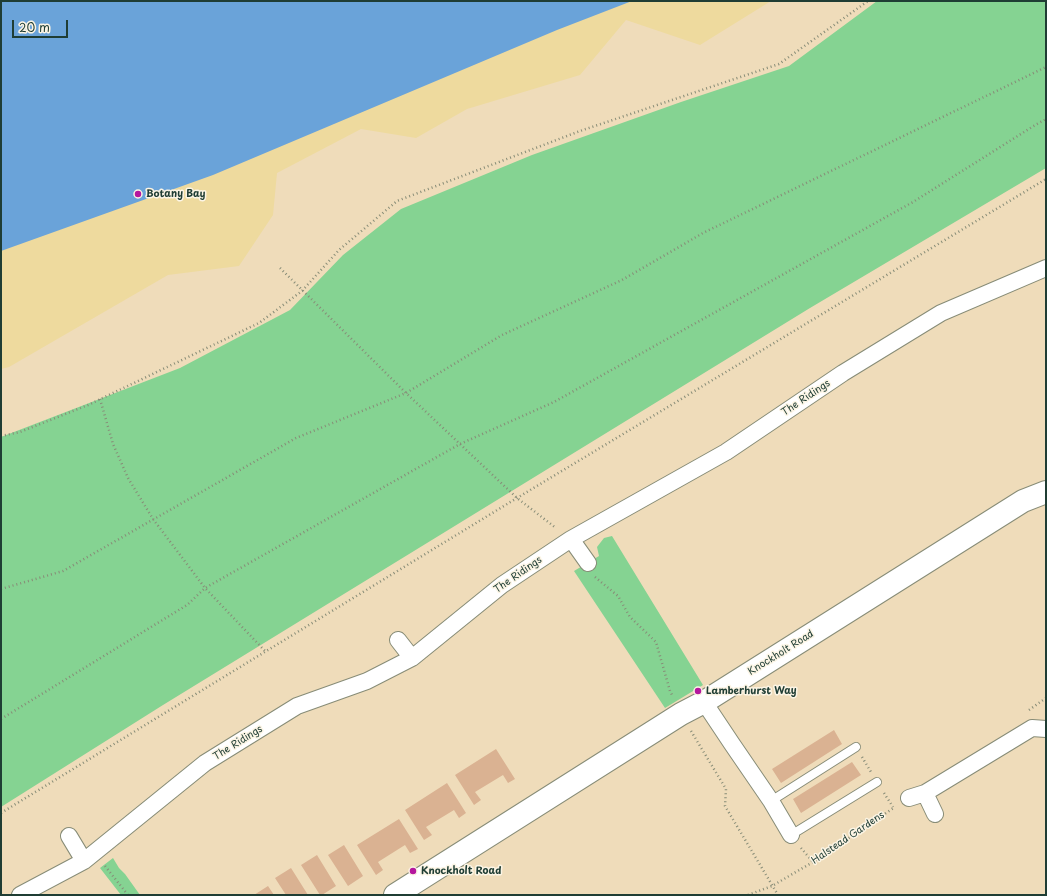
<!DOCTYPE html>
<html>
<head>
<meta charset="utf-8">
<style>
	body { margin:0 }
	#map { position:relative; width:1047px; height:896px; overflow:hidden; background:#efdcba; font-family:"Playpen Sans",sans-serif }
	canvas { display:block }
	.frame { position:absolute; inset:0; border:2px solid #1f3d34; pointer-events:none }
	.scale { position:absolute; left:12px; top:20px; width:56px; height:18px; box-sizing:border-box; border:2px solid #1f3d34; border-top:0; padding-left:5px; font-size:12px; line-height:14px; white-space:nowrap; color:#1f3d34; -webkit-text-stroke:3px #fcf5e5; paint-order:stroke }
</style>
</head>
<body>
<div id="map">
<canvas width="1047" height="896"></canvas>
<div class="frame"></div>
<div class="scale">20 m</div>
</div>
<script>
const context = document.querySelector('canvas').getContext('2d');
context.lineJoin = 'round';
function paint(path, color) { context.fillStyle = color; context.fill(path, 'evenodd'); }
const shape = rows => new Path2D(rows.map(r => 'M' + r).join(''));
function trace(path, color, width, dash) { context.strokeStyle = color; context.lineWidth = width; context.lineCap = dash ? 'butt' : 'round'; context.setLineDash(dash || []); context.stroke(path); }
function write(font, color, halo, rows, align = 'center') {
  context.font = font + ' "Playpen Sans",sans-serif'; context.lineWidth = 3; context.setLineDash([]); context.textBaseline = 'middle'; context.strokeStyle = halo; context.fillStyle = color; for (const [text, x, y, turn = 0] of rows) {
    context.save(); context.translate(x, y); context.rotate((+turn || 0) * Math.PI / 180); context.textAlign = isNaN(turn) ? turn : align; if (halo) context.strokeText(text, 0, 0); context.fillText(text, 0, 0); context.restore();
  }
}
const green = shape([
	[877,1,1046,1,1046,168,810,308,163,705,1,807,1,437,180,368,290,310,343,255,401,209,532,155,681,102,789,66],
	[612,536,703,685,665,708,574,571,599,556,597,547,604,538],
	[113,858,119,868,125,874,140,895,121,895,100,868]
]);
const sand = shape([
	[295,1,771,1,700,45,626,20,580,75,467,109,416,138,361,129,277,173,273,215,239,266,168,275,9,367,1,369,1,103]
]);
const water = shape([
	[1,1,632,1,557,30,213,175,1,251]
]);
const building = shape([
	[834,730,842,744,781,783,772,769],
	[496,749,515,779,508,783,503,775,475,792,481,800,474,805,455,775],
	[852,762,861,775,801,813,793,799],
	[447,783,466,813,459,818,454,810,426,827,432,835,424,840,405,810],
	[399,819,418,849,410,853,405,845,378,862,383,870,376,875,357,845],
	[344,845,363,876,348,886,328,855],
	[317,855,336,886,322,895,320,895,301,865],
	[291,868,308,895,286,895,275,878],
	[268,886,274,895,254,895]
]);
const path = shape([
	[280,268,406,393,517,498,556,528],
	[100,399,113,444,128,478,153,519,205,588,265,651],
	[1,436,20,432,88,405,259,323,302,291,339,250,397,201,580,131,779,64,868,1],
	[595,577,618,596,630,617,656,642,670,691,673,697],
	[1,589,63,571,296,438,406,393,502,335,622,280,703,233,1046,67],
	[1029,710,1046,698],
	[1,719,187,605,205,588,460,444,554,402,913,202,1032,127,1046,119],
	[691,731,726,789,725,806,778,895],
	[862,757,871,772],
	[884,793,893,807],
	[1,813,517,498,1046,179],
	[801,848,813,862],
	[105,866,128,895],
	[748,895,772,886,813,862,895,807]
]);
const lane = shape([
	[771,801,856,747],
	[791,835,877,782]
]);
const street = shape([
	[571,539,588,563],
	[398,640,412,658],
	[704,702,732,744,771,801,791,835],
	[925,793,935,814],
	[909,798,925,793,1032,728,1046,729],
	[69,836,84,861],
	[20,895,84,861,205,763,297,706,367,681,412,658,502,585,571,539,726,452,843,373,941,313,1046,268]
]);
const secondary = shape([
	[395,895,681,714,704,702,1023,501,1046,492]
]);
const markers = [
	[138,194,4,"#b5179e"],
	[698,691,4,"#b5179e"],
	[413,871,4,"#b5179e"]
];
const poiNames = [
	["Botany Bay",146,194],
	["Lamberhurst Way",706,691],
	["Knockholt Road",421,871]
];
const streetNames = [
	["The Ridings",806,398,-34],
	["The Ridings",518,575,-35],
	["Knockholt Road",781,653,-32],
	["The Ridings",238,743,-32],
	["Halstead Gardens",848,838,-34]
];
paint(green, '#85d392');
paint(sand, '#eeda9e');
paint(water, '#6aa3d9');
paint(building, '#dab292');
trace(lane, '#878c77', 10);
trace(street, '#878c77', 18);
trace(secondary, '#878c77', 24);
trace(path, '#878c77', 2.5, [1, 3]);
trace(lane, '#fff', 8);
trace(street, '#fff', 16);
trace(secondary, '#fff', 22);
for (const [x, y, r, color] of markers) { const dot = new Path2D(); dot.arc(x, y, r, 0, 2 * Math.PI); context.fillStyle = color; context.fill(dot); trace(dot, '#fcf5e5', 1.5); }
write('bold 10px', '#1f3d34', '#fcf5e5', poiNames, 'left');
write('10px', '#1f3d34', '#fcf5e5', streetNames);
</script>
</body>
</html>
